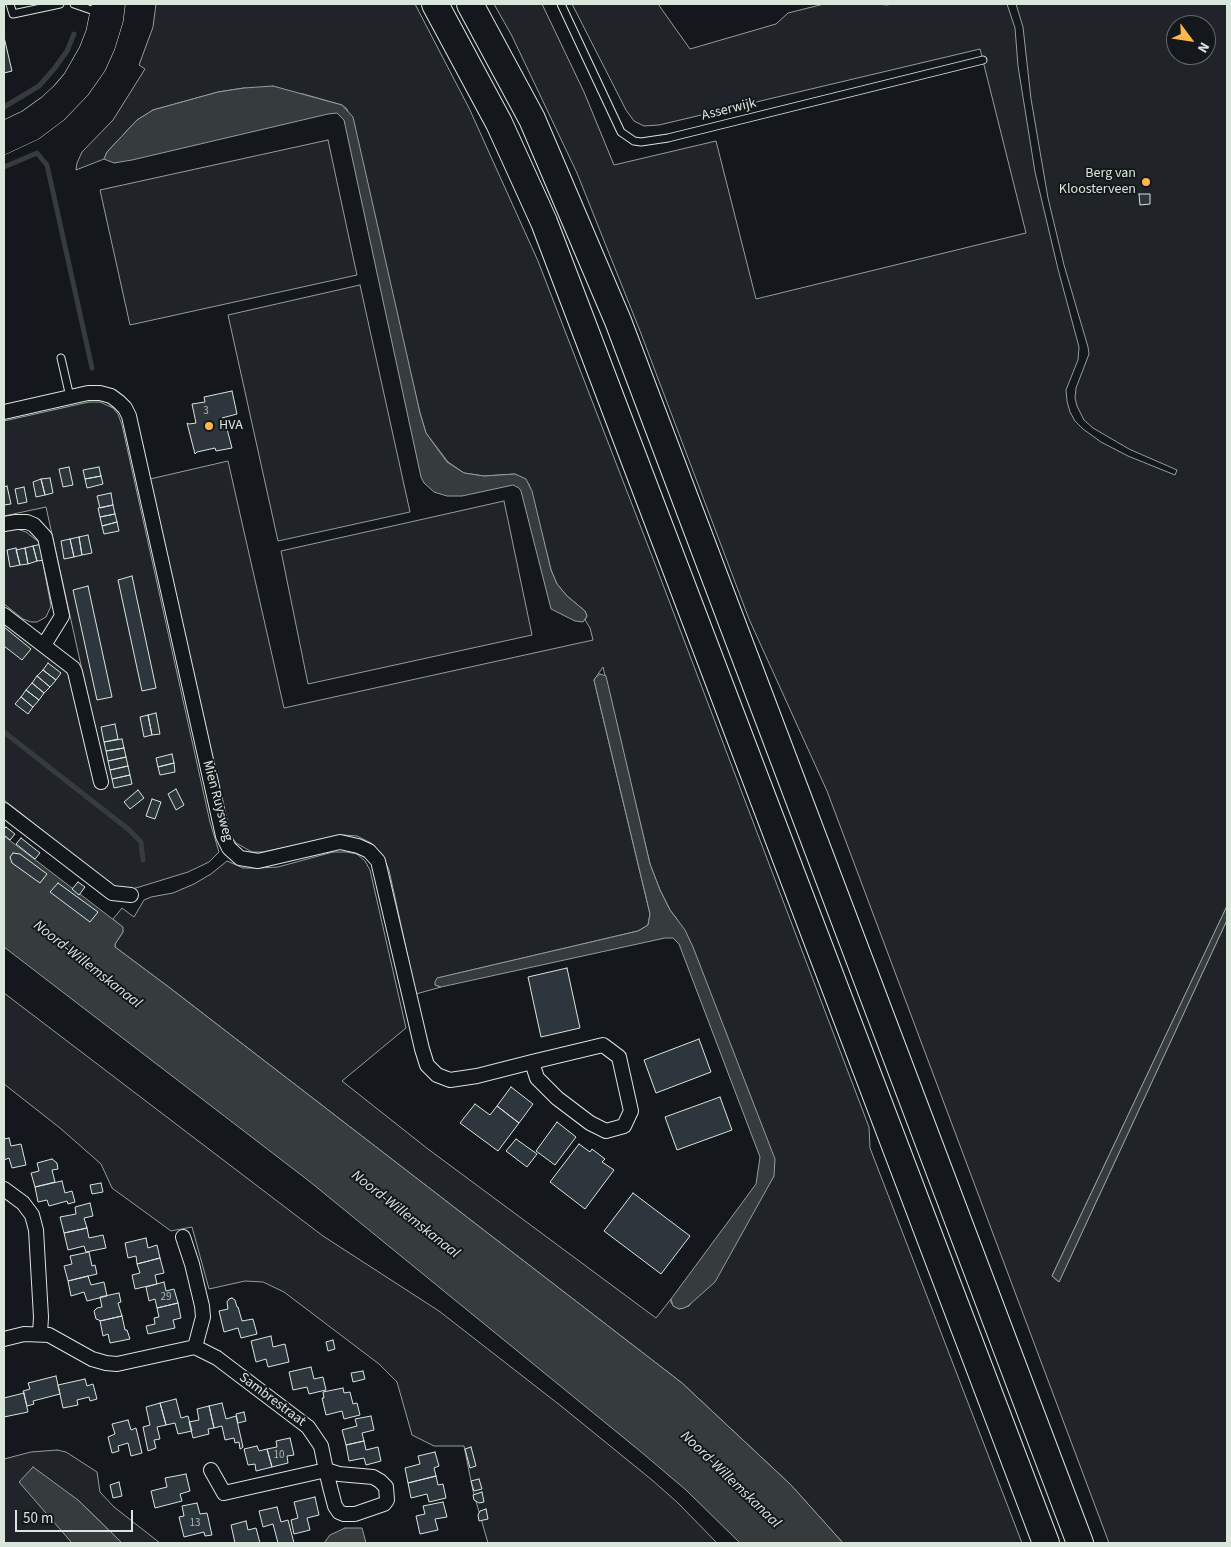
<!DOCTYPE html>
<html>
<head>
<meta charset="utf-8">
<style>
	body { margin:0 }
	#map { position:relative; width:1231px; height:1547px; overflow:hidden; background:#14181c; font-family:"Source Sans 3",sans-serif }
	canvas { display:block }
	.frame { position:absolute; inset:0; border:5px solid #d8e6dc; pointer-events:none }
	.north { position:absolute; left:1166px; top:15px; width:50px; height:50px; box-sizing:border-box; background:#14181c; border:1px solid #626a69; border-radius:50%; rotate:121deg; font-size:14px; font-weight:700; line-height:20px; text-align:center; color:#d8e6dc }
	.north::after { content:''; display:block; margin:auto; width:18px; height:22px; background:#ffb74d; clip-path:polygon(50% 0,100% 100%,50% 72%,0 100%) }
	.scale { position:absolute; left:15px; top:1510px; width:118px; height:22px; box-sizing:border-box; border:2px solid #d8e6dc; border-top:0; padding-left:6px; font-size:15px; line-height:18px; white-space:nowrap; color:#d8e6dc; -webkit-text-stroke:4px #14181c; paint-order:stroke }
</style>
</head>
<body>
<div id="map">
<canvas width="1231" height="1547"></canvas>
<div class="frame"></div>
<div class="north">N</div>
<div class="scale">50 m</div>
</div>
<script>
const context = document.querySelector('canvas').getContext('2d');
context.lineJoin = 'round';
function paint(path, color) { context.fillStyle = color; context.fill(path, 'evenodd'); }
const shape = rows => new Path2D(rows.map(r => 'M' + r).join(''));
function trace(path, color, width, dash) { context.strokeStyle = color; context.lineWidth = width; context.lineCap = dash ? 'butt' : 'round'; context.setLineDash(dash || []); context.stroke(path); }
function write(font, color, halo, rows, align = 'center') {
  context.font = font + ' "Source Sans 3",sans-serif'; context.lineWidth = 4; context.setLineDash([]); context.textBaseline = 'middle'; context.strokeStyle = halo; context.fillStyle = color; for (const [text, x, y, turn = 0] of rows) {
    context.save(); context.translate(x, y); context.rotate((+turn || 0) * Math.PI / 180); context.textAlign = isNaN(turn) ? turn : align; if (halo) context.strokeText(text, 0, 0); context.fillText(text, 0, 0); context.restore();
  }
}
const green = shape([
	[156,4,415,4,469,108,538,261,657,569,869,1127,870,1148,1022,1543,843,1543,791,1485,682,1383,170,988,115,947,115,944,123,932,122,927,113,919,122,908,134,917,144,900,151,897,173,893,194,884,211,874,227,861,243,868,259,868,278,867,333,852,347,852,357,854,365,861,370,870,406,1028,342,1081,428,1149,656,1318,671,1299,671,1303,679,1309,689,1306,774,1176,677,919,670,910,660,890,650,864,603,667,594,680,650,914,648,925,638,931,438,978,435,985,441,987,416,994,389,870,382,854,371,843,357,836,344,835,263,852,252,852,236,843,230,835,150,479,228,461,284,708,593,640,590,628,585,620,587,616,585,611,567,596,557,584,551,570,529,484,515,474,484,476,464,473,448,462,426,433,420,413,347,109,342,105,303,94,244,88,218,92,153,110,137,120,107,152,104,159,76,170,77,163,82,152,113,120,145,69,139,65,153,27,156,4],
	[494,4,542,4,584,92,614,165,716,141,756,299,1026,233,980,49,659,125,644,126,634,121,626,110,572,4,658,4,690,49,776,24,788,13,824,4,878,4,887,5,892,4,1007,4,1015,28,1018,66,1035,172,1058,269,1079,347,1078,360,1066,390,1067,401,1070,412,1075,421,1083,429,1101,442,1128,456,1175,475,1177,470,1129,449,1093,428,1084,420,1077,406,1075,398,1076,388,1089,354,1088,347,1064,265,1048,198,1031,99,1023,27,1016,4,1227,4,1227,906,1052,1276,1059,1282,1227,920,1227,1543,1109,1543,827,791,749,619,640,331,577,173,512,36,494,4],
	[1176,25,1206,25,1206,55,1176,55,1176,25],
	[328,140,357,275,130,325,100,190,328,140],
	[360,285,410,512,278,541,228,315,360,285],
	[89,402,100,402,113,408,118,414,122,425,210,822,219,852,209,862,188,872,136,888,126,890,115,887,4,800,4,623,68,673,95,785,107,783,46,507,4,516,4,421,89,402],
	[504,501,532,635,308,684,281,551,504,501],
	[17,529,26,532,39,542,51,606,46,617,37,622,31,622,23,619,4,604,4,531,17,529],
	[4,993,323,1236,439,1311,561,1406,652,1480,678,1503,717,1543,488,1543,473,1491,464,1446,434,1446,412,1435,397,1382,379,1364,284,1292,263,1282,245,1281,209,1289,192,1227,171,1231,112,1188,101,1164,60,1128,4,1084,4,993],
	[57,1450,66,1452,97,1472,100,1492,114,1507,160,1543,122,1543,78,1500,63,1532,72,1543,4,1543,4,1459,31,1452,57,1450]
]);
const water = shape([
	[273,86,342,105,353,117,420,413,426,433,447,462,464,473,484,476,515,474,526,479,532,491,551,570,557,584,567,596,585,611,587,616,583,622,575,621,551,609,521,491,519,488,513,485,462,496,447,496,434,492,424,483,421,477,344,120,337,113,328,114,132,160,114,163,104,159,107,152,137,120,153,110,218,92,244,88,273,86],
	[600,674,606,676,650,864,660,890,670,910,685,930,693,947,775,1159,774,1176,715,1282,688,1306,684,1308,679,1309,673,1306,671,1299,756,1184,760,1157,679,944,673,938,665,938,441,987,435,985,435,982,437,978,638,931,648,925,650,914,594,680,596,677,600,674],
	[4,836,123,927,123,932,115,944,115,947,170,988,682,1383,791,1485,843,1543,740,1543,686,1490,640,1451,309,1181,4,947,4,836],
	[1227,906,1227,920,1059,1282,1052,1276,1227,906],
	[33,1467,78,1500,122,1543,72,1543,19,1482,33,1467],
	[345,1528,362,1528,366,1543,324,1543,330,1535,345,1528]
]);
const stream = shape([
	[4,107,39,86,54,69,67,51,74,34],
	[4,167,37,153,47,165,92,368],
	[4,732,128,829,141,842,143,860]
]);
const building = shape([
	[4,37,12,71,4,73,4,37],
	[1139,194,1150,194,1150,204,1140,205,1139,194],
	[232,391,237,414,222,418,224,426,226,425,232,448,216,451,215,448,197,452,195,454,187,423,189,424,196,423,192,404,205,402,204,397,232,391],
	[69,467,73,485,63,487,59,469,69,467],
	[99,467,101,476,85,479,83,470,99,467],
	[101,476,103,484,87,488,85,479,101,476],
	[50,478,53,493,45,495,41,479,50,478],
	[41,479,45,495,36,497,33,482,41,479],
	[7,486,11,504,4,505,4,487,7,486],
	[24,487,27,502,18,504,15,489,24,487],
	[111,493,113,505,100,508,97,496,111,493],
	[113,505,115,514,100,517,98,508,113,505],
	[115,514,117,522,102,526,100,517,115,514],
	[117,522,119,531,104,534,102,526,117,522],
	[88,535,92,553,82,555,79,537,88,535],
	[79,537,82,555,74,557,70,539,79,537],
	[70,539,74,557,64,559,61,541,70,539],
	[42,544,46,560,37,561,33,546,42,544],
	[33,546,37,561,28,564,25,548,33,546],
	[16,548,20,565,10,567,7,550,16,548],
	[25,548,28,564,20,565,16,550,25,548],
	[132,576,156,688,142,691,118,580,132,576],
	[88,586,112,697,97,700,73,590,88,586],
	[4,627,31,649,22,660,4,646,4,627],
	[48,663,61,673,56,680,43,670,48,663],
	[43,670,56,680,50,687,37,676,43,670],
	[37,676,50,687,44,693,32,683,37,676],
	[32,683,44,693,39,700,26,690,32,683],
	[26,690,39,700,33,707,21,697,26,690],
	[21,697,33,707,28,714,15,704,21,697],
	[156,713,160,734,152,735,148,715,156,713],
	[148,715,152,735,144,737,140,717,148,715],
	[115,724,118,739,104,742,101,727,115,724],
	[122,739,124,748,106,751,104,742,122,739],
	[124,748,126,757,108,761,106,751,124,748],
	[172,754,174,763,158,767,156,758,172,754],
	[126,757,128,766,110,770,108,761,126,757],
	[174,763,175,772,160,775,158,767,174,763],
	[128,766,130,775,112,779,110,770,128,766],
	[130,775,132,784,114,788,112,779,130,775],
	[176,789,184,805,176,810,168,794,176,789],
	[138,790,144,798,130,809,124,802,138,790],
	[152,799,161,802,155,819,146,816,152,799],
	[6,827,15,834,10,840,4,835,4,829,6,827],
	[21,838,40,853,35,859,16,844,21,838],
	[13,853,20,854,47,874,40,883,12,863,10,857,13,853],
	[78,882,85,887,79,895,72,889,78,882],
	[58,883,98,912,90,922,50,892,58,883],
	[567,968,580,1028,541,1037,528,977,567,968],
	[699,1039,711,1072,656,1093,644,1060,699,1039],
	[511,1087,533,1104,519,1123,497,1106,511,1087],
	[720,1097,732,1130,677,1150,665,1117,720,1097],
	[475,1104,490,1115,497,1106,519,1123,498,1151,460,1123,475,1104],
	[557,1122,576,1137,555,1165,536,1151,557,1122],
	[9,1138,11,1146,21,1144,26,1165,12,1168,9,1158,4,1160,4,1139,9,1138],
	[516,1139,537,1154,527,1167,506,1151,516,1139],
	[579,1144,590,1152,592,1149,605,1159,602,1162,614,1170,585,1209,550,1182,579,1144],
	[52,1159,57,1163,58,1169,52,1170,55,1182,35,1187,31,1173,39,1171,37,1163,52,1159],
	[62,1181,65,1193,72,1191,75,1202,68,1204,67,1201,49,1206,47,1200,38,1202,35,1187,62,1181],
	[101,1183,103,1192,92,1194,90,1185,101,1183],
	[633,1193,690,1236,661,1274,604,1231,633,1193],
	[90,1203,93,1216,84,1218,87,1228,64,1233,60,1217,76,1214,75,1207,90,1203],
	[87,1228,89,1238,103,1235,106,1248,86,1252,84,1246,68,1250,64,1233,87,1228],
	[146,1238,148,1248,157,1245,160,1258,137,1264,136,1256,128,1258,125,1243,146,1238],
	[89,1252,92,1266,95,1265,97,1274,68,1281,64,1266,72,1264,70,1256,89,1252],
	[160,1258,164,1273,155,1275,157,1284,135,1289,132,1275,140,1273,137,1264,160,1258],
	[88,1276,91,1285,104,1282,107,1296,87,1301,84,1292,71,1296,68,1281,88,1276],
	[164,1282,166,1291,174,1289,178,1303,157,1308,155,1299,149,1301,146,1287,164,1282],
	[119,1293,121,1302,118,1303,122,1316,100,1321,99,1320,96,1319,94,1311,97,1308,102,1307,100,1297,119,1293],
	[232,1298,235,1300,237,1307,238,1307,242,1321,253,1319,257,1334,241,1338,238,1328,224,1332,219,1311,228,1309,227,1302,229,1299,232,1298],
	[178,1303,181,1318,173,1320,175,1328,148,1334,146,1326,155,1324,154,1318,159,1317,157,1308,178,1303],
	[122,1316,125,1330,127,1330,130,1339,110,1343,108,1334,103,1336,100,1321,122,1316],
	[271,1336,273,1347,285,1344,289,1362,268,1367,266,1359,256,1362,251,1341,271,1336],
	[333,1340,335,1349,328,1351,326,1342,333,1340],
	[311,1367,314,1379,323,1377,326,1390,309,1394,307,1387,293,1390,289,1372,311,1367],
	[363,1371,365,1379,353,1382,351,1373,363,1371],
	[56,1376,60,1394,33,1401,34,1404,27,1406,23,1391,30,1389,28,1383,56,1376],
	[85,1379,87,1386,93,1384,97,1399,90,1401,89,1397,77,1400,78,1405,63,1408,58,1385,85,1379],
	[343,1388,344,1393,350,1392,353,1404,357,1403,360,1415,344,1419,342,1411,326,1415,322,1398,324,1398,323,1392,343,1388],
	[24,1393,28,1412,4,1417,4,1398,24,1393],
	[176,1399,181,1418,188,1416,192,1431,178,1434,175,1423,166,1425,160,1403,176,1399],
	[160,1403,166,1425,157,1427,160,1439,154,1440,156,1448,148,1451,143,1427,150,1425,146,1407,160,1403],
	[222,1403,226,1419,236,1416,243,1447,242,1448,240,1449,239,1442,235,1443,234,1438,225,1440,222,1426,214,1428,209,1406,222,1403],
	[209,1406,214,1428,208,1429,209,1434,193,1438,189,1422,199,1420,197,1409,209,1406],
	[244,1412,246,1421,238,1423,236,1414,244,1412],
	[371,1416,374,1430,362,1433,364,1441,346,1445,342,1430,357,1426,355,1419,371,1416],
	[128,1420,131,1430,136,1428,142,1453,131,1456,128,1443,118,1446,119,1451,112,1453,108,1437,115,1434,112,1424,128,1420],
	[290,1438,294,1455,287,1456,288,1463,272,1467,267,1449,277,1447,276,1441,290,1438],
	[364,1441,366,1450,378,1447,381,1461,366,1465,364,1458,349,1461,346,1445,364,1441],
	[257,1446,259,1451,267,1449,272,1467,256,1471,255,1464,248,1465,244,1449,257,1446],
	[471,1447,476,1466,470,1468,465,1449,471,1447],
	[435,1452,439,1466,434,1468,436,1476,408,1483,405,1468,420,1464,418,1456,435,1452],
	[186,1474,190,1491,180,1494,182,1501,155,1508,151,1491,167,1487,165,1478,186,1474],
	[436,1476,438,1485,443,1484,446,1498,429,1502,427,1494,411,1498,408,1483,436,1476],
	[479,1479,482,1489,474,1491,471,1481,479,1479],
	[119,1482,122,1496,113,1498,110,1485,119,1482],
	[482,1492,484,1502,479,1503,474,1500,473,1495,482,1492],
	[315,1497,319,1515,307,1518,310,1530,294,1534,291,1520,298,1518,294,1502,315,1497],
	[443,1502,447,1517,435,1519,438,1530,420,1534,416,1516,425,1514,423,1506,443,1502],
	[197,1503,200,1514,207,1513,212,1535,205,1536,204,1532,184,1537,179,1517,184,1516,182,1506,197,1503],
	[277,1507,281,1522,288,1520,294,1543,278,1543,273,1524,263,1527,259,1511,277,1507],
	[486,1509,488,1519,479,1521,478,1515,480,1511,486,1509],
	[246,1521,248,1530,256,1528,260,1543,235,1543,231,1525,246,1521]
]);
const service = shape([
	[10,4,13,14,60,4],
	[74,4,100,13],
	[561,4,621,132,634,141,641,142,668,138,983,60],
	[61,358,70,397]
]);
const minor = shape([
	[4,412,88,393,100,393,111,396,119,402,125,408,129,416,223,836,229,848,240,858,258,861,340,842,358,846,369,851,378,861,422,1049,427,1065,437,1075,450,1080,477,1076,532,1062,603,1045,619,1057,631,1111,624,1126,606,1131,590,1123,557,1098,537,1078,532,1062],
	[4,524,16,522,27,522,34,525,45,537,62,616,44,645],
	[4,615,73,668,75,672,101,782],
	[4,810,112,893,131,895],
	[4,1189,23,1203,32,1215,36,1230,41,1317,40,1334],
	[183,1237,192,1264,202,1306,203,1317,195,1347],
	[4,1339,24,1334,49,1335,92,1359,106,1363,117,1364,195,1347,217,1358,308,1427,321,1446,326,1470,330,1487,335,1506,339,1512,344,1514,355,1514,384,1504,387,1500,386,1487,380,1481,373,1477,339,1474,326,1470,224,1493,211,1470]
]);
const tertiary = shape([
	[4,130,27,119,48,104,60,93,72,79,88,51,95,33,101,4],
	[4,145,34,131,58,113,81,89,97,66,106,46,114,20,116,4]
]);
const motorway = shape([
	[435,4,499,123,544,222,1046,1543],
	[470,4,532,119,618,321,1080,1543]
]);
const markers = [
	[1146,182,5,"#ffb74d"],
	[209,426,5,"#ffb74d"]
];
const numberNames = [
	["3",206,412],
	["29",166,1298],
	["10",279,1456],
	["13",195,1524]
];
const streetNames = [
	["Asserwijk",729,110,-14],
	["Mien Ruysweg",217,801,75],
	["Sambrestraat",272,1400,37]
];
const poiNames = [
	["Berg van",1136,174],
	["Kloosterveen",1136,190],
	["HVA",219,426,"left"]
];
const waterNames = [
	["Noord-Willemskanaal",87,965,38],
	["Noord-Willemskanaal",405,1215,38],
	["Noord-Willemskanaal",730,1480,44]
];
paint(green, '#202428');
trace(green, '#939e99', 1);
paint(water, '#363b3e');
trace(water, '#939e99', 1);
trace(stream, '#363b3e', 5);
paint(building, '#2c363c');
trace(building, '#d8e6dc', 1);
trace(service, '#d8e6dc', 9);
trace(minor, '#d8e6dc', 16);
trace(tertiary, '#d8e6dc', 19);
trace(motorway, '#d8e6dc', 28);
trace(service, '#14181c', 7);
trace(minor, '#14181c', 14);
trace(tertiary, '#14181c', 18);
trace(motorway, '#14181c', 26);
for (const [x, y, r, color] of markers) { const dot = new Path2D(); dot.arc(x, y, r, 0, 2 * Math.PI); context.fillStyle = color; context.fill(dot); trace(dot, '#14181c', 2); }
write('11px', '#adbab4', null, numberNames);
write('14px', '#d8e6dc', '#14181c', streetNames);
write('14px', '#d8e6dc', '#14181c', poiNames, 'right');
write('italic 15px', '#d8e6dc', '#14181c', waterNames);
</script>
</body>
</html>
